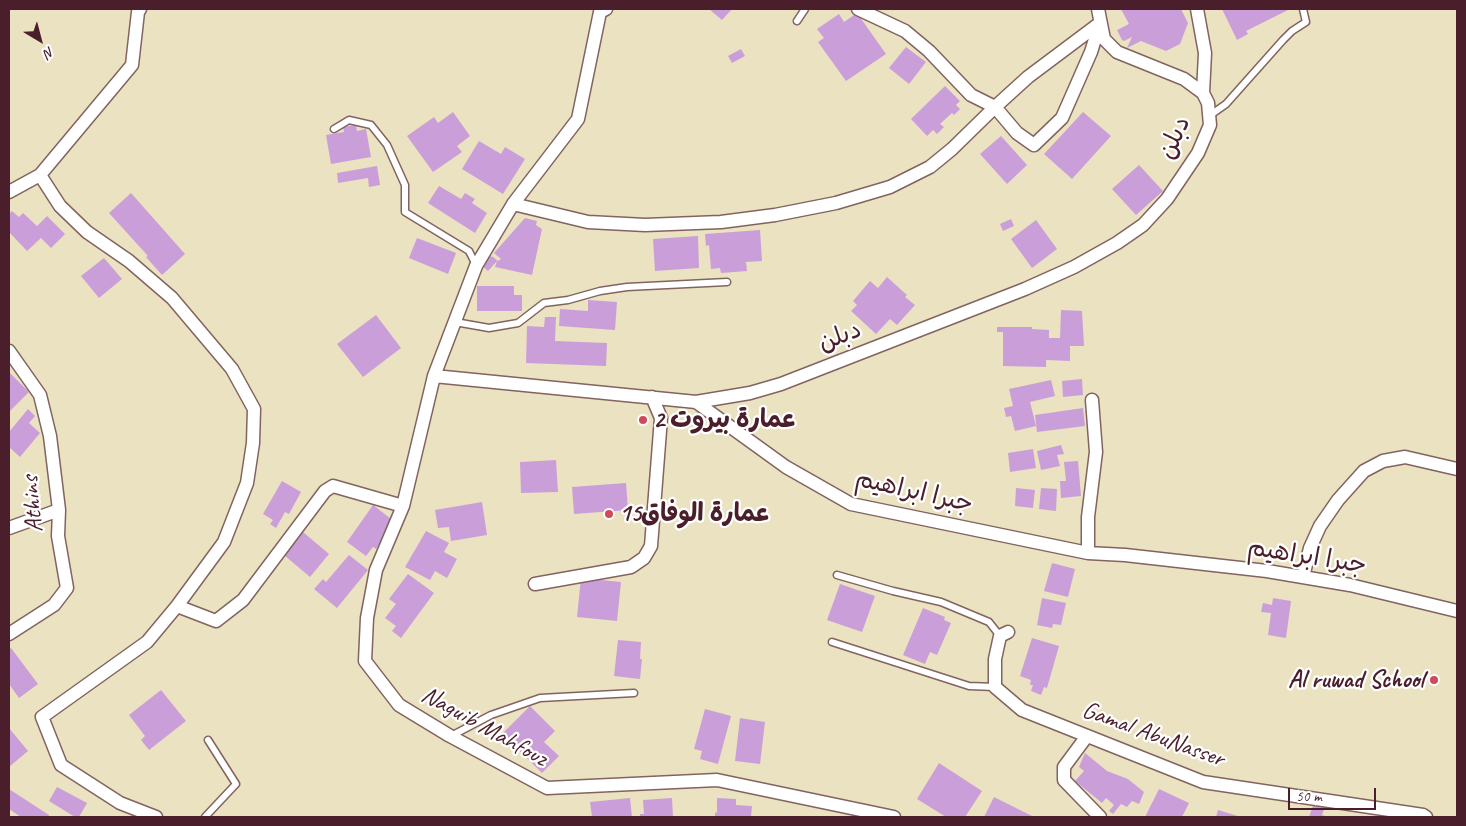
<!DOCTYPE html>
<html>
<head>
<meta charset="utf-8">
<style>
	body { margin:0 }
	#map { position:relative; width:1466px; height:826px; overflow:hidden; background:#eae2c1; font-family:Caveat,sans-serif }
	canvas { display:block }
	.frame { position:absolute; inset:0; border:10px solid #4a1f2b; pointer-events:none }
	.north { position:absolute; left:15px; top:15px; width:50px; height:50px; -webkit-text-stroke:4px #fff; paint-order:stroke; rotate:143deg; font-size:14px; font-weight:700; line-height:20px; text-align:center; color:#4a1f2b }
	.north::after { content:''; display:block; margin:auto; width:18px; height:22px; background:#4a1f2b; clip-path:polygon(50% 0,100% 100%,50% 72%,0 100%) }
	.scale { position:absolute; left:1288px; top:788px; width:88px; height:22px; box-sizing:border-box; border:2px solid #4a1f2b; border-top:0; padding-left:6px; font-size:15px; line-height:18px; white-space:nowrap; color:#4a1f2b; -webkit-text-stroke:4px #fff; paint-order:stroke }
</style>
</head>
<body>
<div id="map">
<canvas width="1466" height="826"></canvas>
<div class="frame"></div>
<div class="north">N</div>
<div class="scale">50 m</div>
</div>
<script>
const context = document.querySelector('canvas').getContext('2d');
context.lineJoin = 'round';
function paint(path, color) { context.fillStyle = color; context.fill(path, 'evenodd'); }
const shape = rows => new Path2D(rows.map(r => 'M' + r).join(''));
function trace(path, color, width, dash) { context.strokeStyle = color; context.lineWidth = width; context.lineCap = dash ? 'butt' : 'round'; context.setLineDash(dash || []); context.stroke(path); }
function write(font, color, halo, rows, align = 'center') {
  context.font = font + ' Caveat,"Playpen Sans Arabic",sans-serif'; context.lineWidth = 4.5; context.setLineDash([]); context.textBaseline = 'middle'; context.strokeStyle = halo; context.fillStyle = color; for (const [text, x, y, turn = 0] of rows) {
    context.save(); context.translate(x, y); context.rotate((+turn || 0) * Math.PI / 180); context.textAlign = isNaN(turn) ? turn : align; if (halo) context.strokeText(text, 0, 0); context.fillText(text, 0, 0); context.restore();
  }
}
const building = shape([
	[709,9,732,9,722,20],
	[1121,9,1181,9,1188,23,1180,44,1166,51,1141,41,1127,48,1132,37,1124,41,1122,40,1117,30,1129,24],
	[1222,9,1287,9,1288,10,1246,31,1248,34,1237,40],
	[857,13,886,54,846,81,818,42,824,38,817,29,839,14,844,22],
	[906,47,926,62,909,84,889,68],
	[741,49,745,56,732,63,728,56],
	[945,86,960,101,956,105,960,109,954,115,952,113,940,124,944,127,937,134,933,130,927,136,911,119],
	[453,112,470,136,457,146,462,152,433,172,407,136,434,117,438,123],
	[1083,112,1111,136,1072,179,1044,154],
	[356,125,357,131,366,129,371,157,331,164,326,135,344,132,343,127],
	[1001,136,1027,165,1007,184,980,154],
	[479,141,501,154,505,147,525,159,503,194,462,169],
	[1139,165,1163,191,1136,215,1112,189],
	[377,166,380,185,369,187,368,178,338,183,337,173],
	[439,186,461,199,465,193,475,199,472,203,487,213,475,233,428,203],
	[131,193,185,254,162,275,146,257,148,256,109,213],
	[12,211,19,217,23,213,37,226,47,216,65,234,51,248,41,238,27,251,9,232,9,214],
	[525,218,537,221,536,225,542,229,532,275,495,267,497,261,488,271,481,265,489,256,493,257,498,261,501,259,494,253],
	[1011,219,1014,226,1003,231,1000,224],
	[1036,220,1057,249,1032,268,1011,239],
	[760,230,762,261,746,262,747,271,721,273,720,268,711,269,709,245,706,246,705,234],
	[698,236,699,268,655,271,653,239],
	[417,238,456,253,448,274,409,258],
	[104,258,122,279,99,298,81,276],
	[887,277,907,295,905,297,915,305,897,325,890,319,876,334,851,311,857,305,853,301,870,281,878,288],
	[477,286,514,286,514,295,522,295,522,311,477,311],
	[588,300,617,302,615,330,559,326,560,309,588,311],
	[1061,310,1082,311,1084,346,1070,346,1070,361,1046,360,1046,367,1003,366,1003,332,997,332,997,327,1032,327,1032,329,1049,330,1049,338,1060,338],
	[376,315,401,348,363,377,337,344],
	[545,317,556,317,555,341,607,343,606,366,526,363,527,326,544,327],
	[9,372,29,392,9,412],
	[1082,379,1083,395,1063,397,1062,381],
	[1051,380,1055,396,1030,402,1036,426,1015,431,1011,416,1006,417,1004,408,1013,406,1009,389],
	[1083,408,1085,426,1037,432,1035,415],
	[28,409,35,416,29,423,40,433,20,457,9,447,9,432],
	[1061,445,1064,454,1057,455,1060,466,1041,470,1037,451],
	[1033,449,1036,468,1010,472,1008,453],
	[556,460,558,492,521,493,520,462],
	[1078,461,1081,496,1061,498,1060,481,1066,481,1064,462],
	[282,481,301,492,289,514,285,512,276,528,270,524,273,520,263,514],
	[626,483,628,510,574,514,572,487],
	[1016,488,1035,490,1033,508,1015,506],
	[1041,488,1057,489,1056,511,1039,509],
	[482,502,487,535,451,541,449,527,438,528,435,510],
	[373,505,395,522,376,549,373,547,366,556,347,542],
	[426,531,449,543,444,552,457,559,447,578,435,571,430,580,405,567],
	[303,532,329,554,310,577,284,555],
	[349,555,368,570,337,608,314,589,323,579,326,582],
	[1052,563,1075,569,1068,597,1044,591],
	[408,574,434,593,401,638,392,631,396,626,385,618,396,604,389,599],
	[581,578,621,582,617,621,577,617],
	[840,584,875,596,862,632,827,620],
	[1042,598,1066,603,1061,625,1053,624,1052,628,1037,625],
	[1273,598,1291,601,1286,638,1268,635,1271,613,1261,612,1263,603,1272,605],
	[923,608,945,617,944,620,951,623,937,655,930,652,925,664,903,655],
	[1032,638,1059,646,1047,688,1044,687,1041,695,1031,691,1033,685,1030,685,1031,680,1020,676],
	[618,640,641,642,640,659,642,659,640,679,614,676],
	[11,648,38,684,19,698,9,684,9,649],
	[161,690,186,721,149,750,141,740,145,736,129,715],
	[530,706,555,731,544,742,559,756,542,773,502,734],
	[705,709,731,716,718,764,700,759,702,751,694,749],
	[740,718,765,722,760,764,735,761],
	[9,728,28,751,9,767],
	[1085,753,1107,771,1128,779,1144,792,1139,804,1132,801,1127,807,1121,804,1113,814,1109,811,1114,805,1106,798,1102,803,1075,781,1084,771,1079,767],
	[939,763,982,791,965,817,946,817,917,799],
	[57,787,87,803,79,817,75,817,49,801],
	[9,789,49,815,48,817,21,817,9,809],
	[1159,789,1189,803,1182,817,1145,817],
	[994,797,1032,816,1032,817,984,817],
	[630,798,632,817,592,817,590,802],
	[672,798,673,817,640,817,640,814,644,814,643,800],
	[717,798,736,799,736,805,752,806,751,817,715,817,715,812,717,813],
	[1314,803,1325,807,1322,815,1328,817,1309,817],
	[1218,810,1241,817,1216,817]
]);
const service = shape([
	[797,21,805,9],
	[1209,116,1226,104,1283,40,1292,31,1306,22,1303,9],
	[334,129,349,120,371,125,387,145,405,185,405,212,469,251,476,265],
	[455,322,489,328,518,323,544,303,568,300,600,291,627,287,727,282],
	[837,575,893,591,941,602,989,622,1000,636],
	[832,642,969,686,995,687],
	[451,736,491,715,540,698,634,693],
	[205,817,236,784,208,740]
]);
const minor = shape([
	[606,9,600,12,578,119,513,204,476,266,434,376,403,506,376,570,367,618,365,661,399,705,450,736,547,788,717,780,894,817],
	[858,9,905,31,929,51,971,95,995,107,1017,133,1034,145,1062,118,1091,52,1100,23],
	[1197,9,1205,53,1203,93],
	[40,175,132,65,138,12,140,9],
	[9,192,40,175,60,206,87,232,129,261,172,298,232,369,254,409,253,443,247,483,224,542,177,606],
	[513,204,588,222,645,225,721,222,775,215,836,203,890,187,930,167,952,149,995,107,1028,77,1100,23],
	[9,351,40,395,50,436,59,510,58,536,67,588,54,605,9,634],
	[434,376,696,402,750,393,781,384,1025,289,1074,267,1117,243,1143,225,1167,199,1198,153,1210,125,1208,103,1203,93,1184,79,1117,52,1104,39,1098,9],
	[696,402,786,467,851,504,1088,553,1125,555,1267,571,1350,585,1457,611],
	[9,528,59,510],
	[1088,553,1088,517,1096,452,1092,400],
	[1303,577,1310,548,1320,526,1338,500,1364,471,1383,461,1405,457,1457,469],
	[535,584,631,567,644,558,651,546,661,418,652,397],
	[1008,632,1000,636,995,659,995,687,1022,710,1203,782,1423,815,1426,817],
	[1087,736,1064,767,1064,780,1100,817],
	[156,817,120,803,61,765,42,717,147,642,177,606,216,621,243,600,325,491,333,486,403,506]
]);
const markers = [
	[643,420,5,"#d1495b"],
	[609,514,5,"#d1495b"],
	[1434,680,5,"#d1495b"]
];
const streetNames = [
	["دبلن",1175,138,-66],
	["دبلن",840,337,-21],
	["جبرا ابراهيم",914,492,13],
	["Athins",33,504,-95],
	["جبرا ابراهيم",1307,557,9],
	["Naguib Mahfouz",484,727,29],
	["Gamal AbuNasser",1153,735,20]
];
const poiNames = [
	["عمارة بيروت 2",653,420],
	["عمارة الوفاق15",619,514],
	["Al ruwad School",1424,680,"right"]
];
paint(building, '#ca9fd9');
trace(service, '#826360', 9);
trace(minor, '#826360', 15);
trace(service, '#fff', 6);
trace(minor, '#fff', 12);
for (const [x, y, r, color] of markers) { const dot = new Path2D(); dot.arc(x, y, r, 0, 2 * Math.PI); context.fillStyle = color; context.fill(dot); trace(dot, '#fff', 2); }
write('25px', '#4a1f2b', '#fff', streetNames);
write('bold 25px', '#4a1f2b', '#fff', poiNames, 'left');
</script>
</body>
</html>
